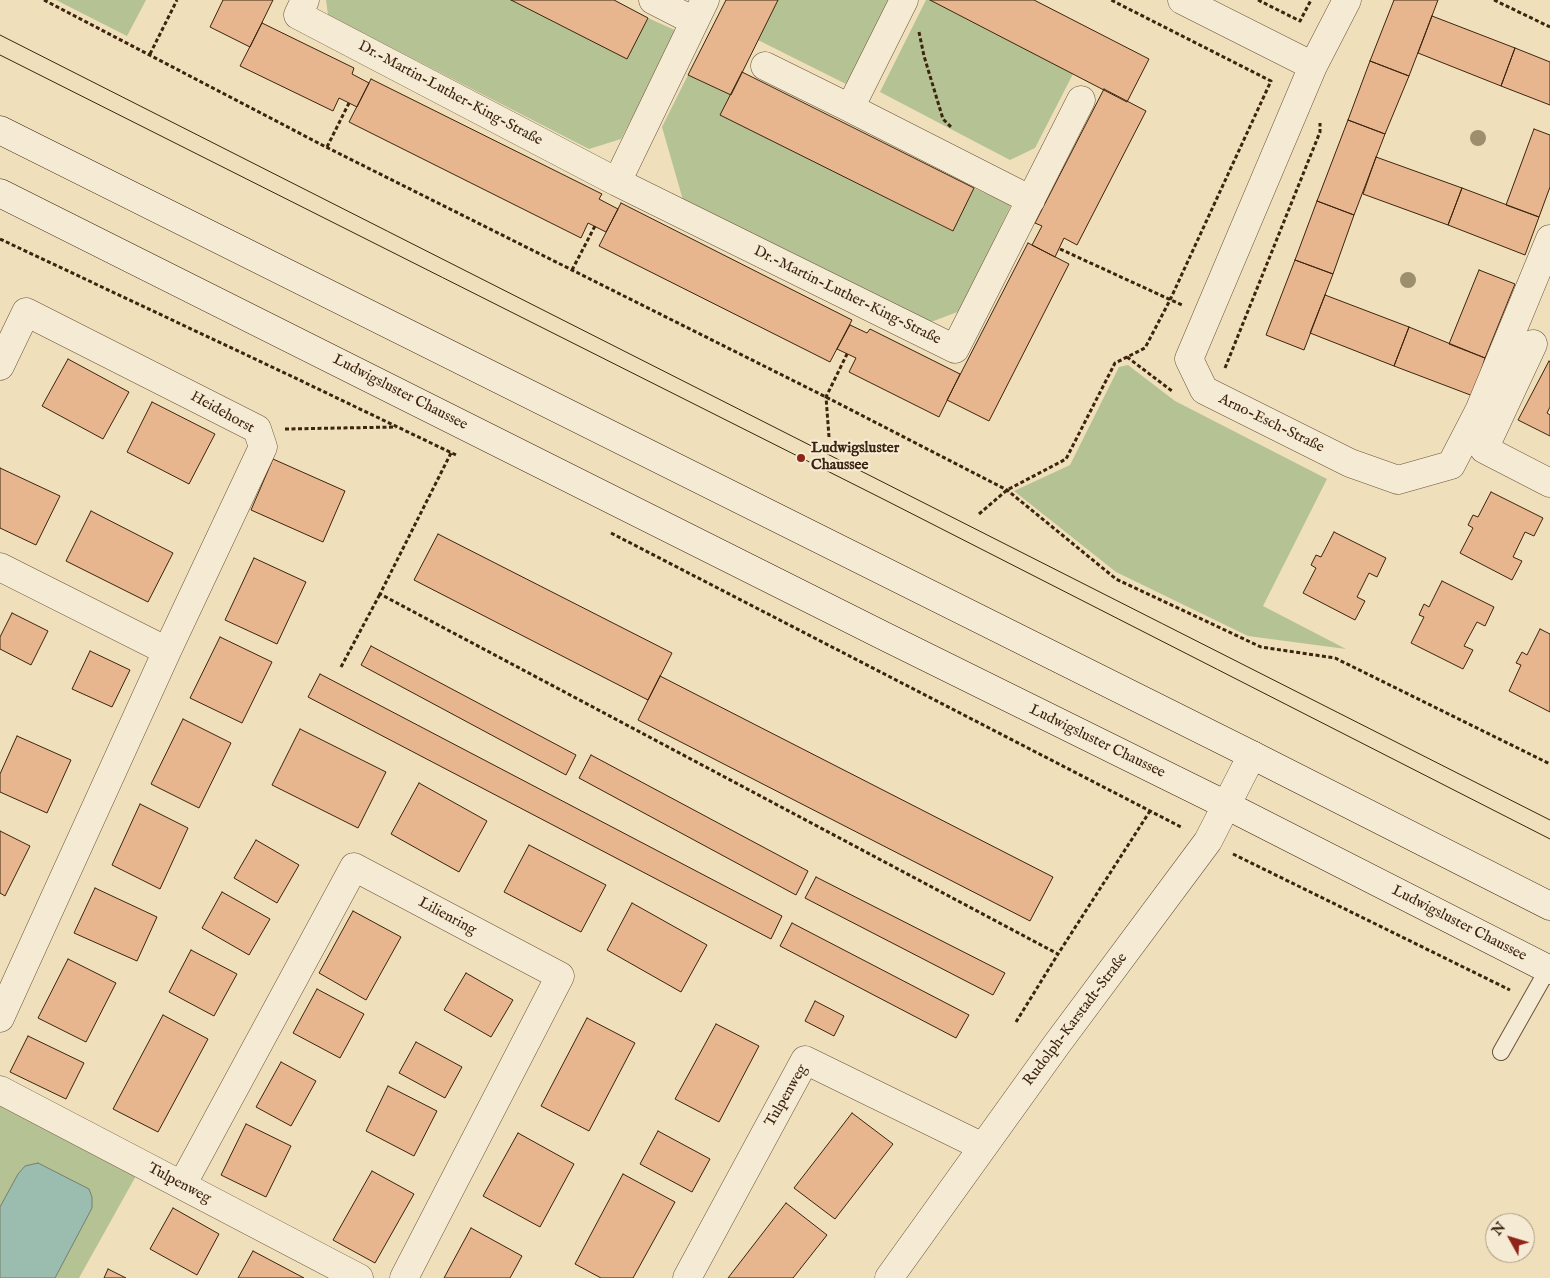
<!DOCTYPE html>
<html>
<head>
<meta charset="utf-8">
<style>
	body { margin:0 }
	#map { position:relative; width:1550px; height:1278px; overflow:hidden; background:#efdfbb; font-family:"IM FELL English",serif }
	canvas { display:block }
	.north { position:absolute; left:1485px; top:1213px; width:50px; height:50px; box-sizing:border-box; background:#f5ead3; border:1px solid #ab9b84; border-radius:50%; rotate:309deg; font-size:14px; font-weight:700; line-height:20px; text-align:center; color:#3c240e }
	.north::after { content:''; display:block; margin:auto; width:18px; height:22px; background:#8f2418; clip-path:polygon(50% 0,100% 100%,50% 72%,0 100%) }
</style>
</head>
<body>
<div id="map">
<canvas width="1550" height="1278"></canvas>
<div class="north">N</div>
</div>
<script>
const context = document.querySelector('canvas').getContext('2d');
context.lineJoin = 'round';
function paint(path, color) { context.fillStyle = color; context.fill(path, 'evenodd'); }
const shape = rows => new Path2D(rows.map(r => 'M' + r).join(''));
function trace(path, color, width, dash) { context.strokeStyle = color; context.lineWidth = width; context.lineCap = dash ? 'butt' : 'round'; context.setLineDash(dash || []); context.stroke(path); }
function write(font, color, halo, rows, align = 'center') {
  context.font = font + ' "IM FELL English",serif'; context.lineWidth = 4.5; context.setLineDash([]); context.textBaseline = 'middle'; context.strokeStyle = halo; context.fillStyle = color; for (const [text, x, y, turn = 0] of rows) {
    context.save(); context.translate(x, y); context.rotate((+turn || 0) * Math.PI / 180); context.textAlign = isNaN(turn) ? turn : align; if (halo) context.strokeText(text, 0, 0); context.fillText(text, 0, 0); context.restore();
  }
}
const green = shape([
	[56,0,146,0,127,36],
	[326,0,511,0,627,58,648,18,677,31,621,139,589,149,328,15],
	[778,0,891,0,846,84,758,40],
	[926,0,930,0,1073,74,1035,148,1010,160,880,92],
	[688,75,731,95,721,115,952,231,974,188,1011,205,960,311,931,322,683,200,662,127],
	[1128,365,1175,401,1327,479,1263,606,1346,649,1248,636,1116,572,1014,491,1070,465,1119,367],
	[0,1105,137,1174,79,1278,0,1278]
]);
const water = shape([
	[38,1163,89,1189,92,1197,92,1208,55,1278,0,1278,0,1207,18,1174,25,1166,38,1163]
]);
const building = shape([
	[223,0,273,0,250,47,210,27,223,0],
	[511,0,614,0,648,18,627,59,511,0],
	[726,0,778,0,731,95,688,75,726,0],
	[930,0,1034,0,1149,59,1127,102,930,0],
	[1394,0,1438,0,1409,76,1370,61,1394,0],
	[1432,16,1515,48,1501,86,1418,53,1432,16],
	[262,23,354,68,352,74,369,83,357,107,339,98,333,111,240,66,262,23],
	[1515,48,1550,62,1550,105,1501,86,1515,48],
	[1370,61,1409,76,1385,134,1348,120,1370,61],
	[742,72,974,188,953,231,720,115,742,72],
	[371,79,602,194,599,199,618,209,606,232,588,223,581,238,349,122,371,79],
	[1104,89,1146,111,1077,245,1064,238,1055,257,1032,245,1042,226,1035,223,1104,89],
	[1348,120,1385,134,1354,215,1317,201,1348,120],
	[1534,129,1550,135,1550,187,1539,217,1506,205,1534,129],
	[1376,157,1462,188,1448,225,1363,194,1376,157],
	[1462,188,1539,217,1525,255,1448,225,1462,188],
	[1317,201,1354,215,1333,274,1295,260,1317,201],
	[621,203,852,320,830,362,599,246,621,203],
	[1028,243,1069,264,989,421,947,400,1028,243],
	[1295,260,1333,274,1304,350,1266,335,1295,260],
	[1479,270,1515,284,1485,358,1449,344,1479,270],
	[1325,295,1409,327,1394,366,1310,333,1325,295],
	[850,325,867,333,870,329,960,374,939,417,849,372,856,358,837,349,850,325],
	[1409,327,1485,358,1473,396,1394,366,1409,327],
	[68,359,129,392,103,439,42,406,68,359],
	[1549,361,1550,362,1550,407,1547,413,1550,415,1550,436,1518,420,1549,361],
	[152,402,215,434,189,484,127,452,152,402],
	[273,459,345,491,323,542,251,510,273,459],
	[0,468,60,496,36,545,0,528,0,468],
	[1491,492,1543,518,1534,536,1525,532,1513,557,1522,561,1512,580,1460,553,1473,528,1468,525,1473,515,1478,517,1491,492],
	[91,511,173,553,148,602,66,561,91,511],
	[1334,532,1386,558,1377,577,1369,573,1357,597,1365,601,1355,620,1303,593,1316,568,1311,565,1316,555,1321,557,1334,532],
	[438,534,672,653,648,700,414,580,438,534],
	[254,558,306,582,277,644,225,620,254,558],
	[1442,581,1494,607,1485,626,1477,622,1464,646,1473,650,1463,669,1411,643,1424,617,1419,615,1424,604,1429,607,1442,581],
	[12,613,48,631,31,665,0,649,0,637,12,613],
	[1540,629,1550,634,1550,712,1509,691,1521,665,1516,663,1522,652,1527,655,1540,629],
	[220,637,272,662,242,723,190,698,220,637],
	[371,646,576,755,566,775,361,665,371,646],
	[90,651,130,670,112,707,72,689,90,651],
	[320,674,782,916,771,939,308,697,320,674],
	[660,676,1053,877,1030,921,638,720,660,676],
	[183,719,231,743,199,808,151,784,183,719],
	[300,729,386,772,358,828,272,785,300,729],
	[17,736,71,760,47,813,0,792,0,774,17,736],
	[591,755,808,871,796,895,579,778,591,755],
	[419,783,487,821,459,872,391,834,419,783],
	[140,804,188,828,160,889,112,865,140,804],
	[0,831,30,846,5,896,0,893,0,831],
	[256,840,299,865,277,903,234,878,256,840],
	[529,845,606,885,581,932,504,892,529,845],
	[816,877,1005,973,993,995,805,898,816,877],
	[95,888,157,917,137,961,74,933,95,888],
	[222,892,270,919,249,955,202,928,222,892],
	[632,903,707,945,681,992,607,950,632,903],
	[353,911,401,937,366,1000,319,973,353,911],
	[792,923,969,1015,956,1038,780,946,792,923],
	[191,950,237,974,214,1016,169,992,191,950],
	[68,959,116,983,86,1042,38,1018,68,959],
	[466,973,513,1000,491,1037,444,1010,466,973],
	[317,989,364,1014,340,1058,293,1033,317,989],
	[815,1001,844,1016,834,1036,805,1021,815,1001],
	[163,1015,208,1039,158,1132,113,1109,163,1015],
	[587,1018,635,1043,589,1131,541,1106,587,1018],
	[716,1024,759,1046,719,1122,675,1099,716,1024],
	[28,1036,84,1063,66,1099,10,1072,28,1036],
	[416,1042,462,1067,445,1098,399,1073,416,1042],
	[281,1062,316,1081,291,1126,256,1107,281,1062],
	[388,1086,437,1111,414,1156,366,1131,388,1086],
	[852,1113,893,1144,835,1219,794,1188,852,1113],
	[246,1124,291,1146,266,1197,221,1175,246,1124],
	[658,1131,710,1159,692,1192,640,1164,658,1131],
	[518,1133,574,1164,540,1227,483,1196,518,1133],
	[372,1171,414,1194,375,1263,333,1240,372,1171],
	[623,1174,675,1202,633,1278,601,1278,575,1264,623,1174],
	[786,1203,827,1235,793,1278,728,1278,786,1203],
	[173,1208,219,1234,197,1275,150,1249,173,1208],
	[471,1228,522,1256,510,1278,444,1278,471,1228],
	[253,1251,304,1278,238,1278,253,1251],
	[108,1269,126,1278,104,1278,108,1269]
]);
const path = shape([
	[44,0,326,147,826,397,1007,490,1116,579,1261,647,1335,658,1550,764],
	[1258,0,1300,21,1311,0],
	[1494,0,1550,27],
	[919,32,924,56,943,119,951,127],
	[150,54,177,0],
	[327,147,349,103],
	[0,239,289,375,456,455],
	[1060,249,1182,305],
	[572,270,595,226],
	[1127,357,1172,391],
	[1225,368,1320,132,1320,123],
	[285,429,396,427],
	[829,437,826,397,847,354],
	[451,453,380,594,1058,954,1150,811],
	[979,514,1007,490,1066,459,1115,363,1145,348,1170,300,1271,81,1111,0],
	[611,533,1183,828],
	[341,667,380,594],
	[1233,854,1510,990],
	[1016,1022,1058,954]
]);
const lane = shape([
	[1501,1052,1548,969]
]);
const street = shape([
	[305,0,298,15,617,182,955,349,1081,100],
	[653,0,694,21],
	[904,0,850,108,1031,200],
	[1182,0,1313,66],
	[1347,0,1313,66,1189,359,1204,390,1350,463,1398,480,1451,465,1479,411,1550,239],
	[765,66,850,108],
	[617,182,705,0],
	[1533,344,1484,449,1550,483],
	[0,366,26,312,257,429,263,447,167,651,0,1018],
	[0,567,167,651],
	[0,1090,359,1278],
	[182,1185,354,867,560,976,404,1278],
	[687,1278,805,1060,983,1147],
	[889,1278,1057,1044,1208,841,1252,755]
]);
const secondary = shape([
	[0,130,1252,755,1550,906],
	[0,193,886,637,1226,805,1550,970]
]);
const tram = shape([
	[0,35,1550,820],
	[0,55,885,500,1550,839]
]);
const trees = [
	[1478,138],
	[1408,280]
];
const markers = [
	[801,458,5,"#8f2418"]
];
const streetNames = [
	["Dr.-Martin-Luther-King-Straße",450,94,28],
	["Dr.-Martin-Luther-King-Straße",847,296,26],
	["Ludwigsluster Chaussee",400,393,27],
	["Heidehorst",222,413,29],
	["Arno-Esch-Straße",1271,424,26],
	["Ludwigsluster Chaussee",1097,742,26],
	["Lilienring",447,917,28],
	["Ludwigsluster Chaussee",1459,924,27],
	["Rudolph-Karstadt-Straße",1076,1020,-53],
	["Tulpenweg",787,1096,-60],
	["Tulpenweg",179,1184,28]
];
const poiNames = [
	["Ludwigsluster",811,449],
	["Chaussee",811,466]
];
paint(green, '#b5c293');
paint(water, '#9abdb0');
trace(water, '#74806f', 1);
paint(building, '#e7b68e');
trace(building, '#3c240e', 1);
trace(lane, '#695339', 18);
trace(street, '#695339', 29);
trace(secondary, '#3c240e', 29);
trace(path, '#3c240e', 3, [4, 2.5]);
trace(lane, '#f5ead3', 16);
trace(street, '#f5ead3', 28);
trace(secondary, '#f5ead3', 28);
trace(tram, '#3c240e', 1);
context.fillStyle = '#9d8e6e';
for (const [x, y] of trees) { context.beginPath(); context.arc(x, y, 8, 0, 2 * Math.PI); context.fill(); }
for (const [x, y, r, color] of markers) { const dot = new Path2D(); dot.arc(x, y, r, 0, 2 * Math.PI); context.fillStyle = color; context.fill(dot); trace(dot, '#f5ead3', 2); }
write('15px', '#3c240e', '#f5ead3', streetNames);
write('bold 15px', '#3c240e', '#f5ead3', poiNames, 'left');
</script>
</body>
</html>
